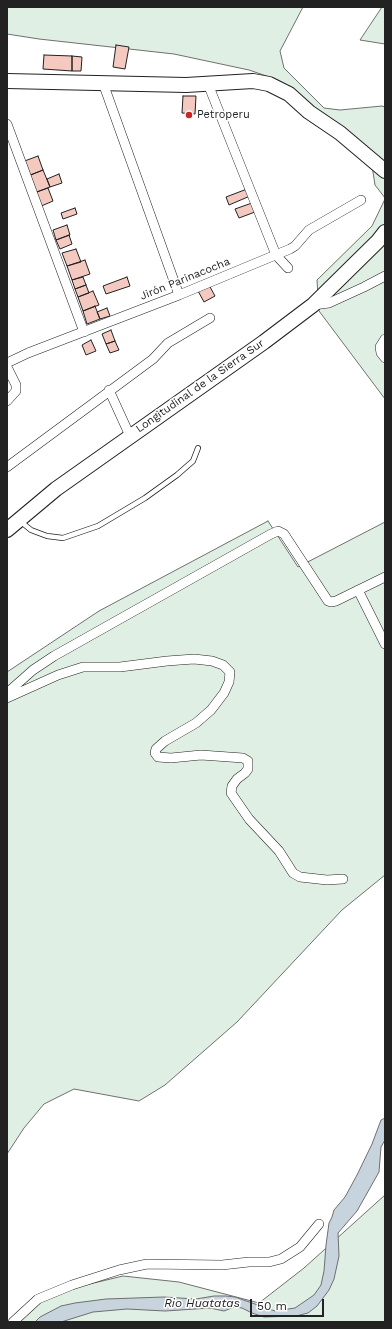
<!DOCTYPE html>
<html>
<head>
<meta charset="utf-8">
<style>
	body { margin:0 }
	#map { position:relative; width:392px; height:1329px; overflow:hidden; background:#fff; font-family:"Work Sans",sans-serif }
	canvas { display:block }
	.frame { position:absolute; inset:0; border:8px solid #222; pointer-events:none }
	.scale { position:absolute; left:250px; top:1299px; width:74px; height:18px; box-sizing:border-box; border:2px solid #222; border-top:0; padding-left:5px; font-size:12px; line-height:14px; white-space:nowrap; color:#222; -webkit-text-stroke:3px #fff; paint-order:stroke }
</style>
</head>
<body>
<div id="map">
<canvas width="392" height="1329"></canvas>
<div class="frame"></div>
<div class="scale">50 m</div>
</div>
<script>
const context = document.querySelector('canvas').getContext('2d');
context.lineJoin = 'round';
function paint(path, color) { context.fillStyle = color; context.fill(path, 'evenodd'); }
const shape = rows => new Path2D(rows.map(r => 'M' + r).join(''));
function trace(path, color, width, dash) { context.strokeStyle = color; context.lineWidth = width; context.lineCap = dash ? 'butt' : 'round'; context.setLineDash(dash || []); context.stroke(path); }
function write(font, color, halo, rows, align = 'center') {
  context.font = font + ' "Work Sans",sans-serif'; context.lineWidth = 3; context.setLineDash([]); context.textBaseline = 'middle'; context.strokeStyle = halo; context.fillStyle = color; for (const [text, x, y, turn = 0] of rows) {
    context.save(); context.translate(x, y); context.rotate((+turn || 0) * Math.PI / 180); context.textAlign = isNaN(turn) ? turn : align; if (halo) context.strokeText(text, 0, 0); context.fillText(text, 0, 0); context.restore();
  }
}
const green = shape([
	[7,7,303,7,280,51,284,68,324,108,340,110,382,106,385,107,385,198,375,185,370,153,303,102,278,80,249,70,174,54,39,39,7,34,7,7],
	[382,7,385,7,385,44,360,40,382,7],
	[385,199,385,399,319,311,317,280,372,226,385,199],
	[268,521,298,567,385,522,385,875,342,910,237,1022,165,1085,139,1101,74,1089,44,1104,24,1128,7,1154,7,672,99,611,268,521],
	[385,1195,385,1322,18,1322,34,1305,77,1287,123,1276,179,1282,259,1303,304,1268,385,1195]
]);
const water = shape([
	[385,1118,385,1140,381,1147,379,1172,357,1211,338,1233,339,1256,334,1279,329,1290,317,1306,308,1313,296,1316,264,1317,252,1313,242,1308,234,1307,224,1311,210,1308,165,1311,127,1309,93,1312,61,1322,35,1322,40,1317,61,1306,75,1303,106,1299,164,1297,196,1299,214,1296,226,1296,235,1297,275,1311,295,1308,314,1295,321,1285,324,1271,326,1245,329,1223,332,1217,334,1210,345,1197,357,1175,372,1144,381,1120,385,1118]
]);
const building = shape([
	[116,45,129,47,125,69,113,67,116,45],
	[44,55,72,56,72,71,43,69,44,55],
	[72,56,82,57,81,71,72,71,72,56],
	[183,96,196,96,195,114,182,113,183,96],
	[38,156,43,170,28,176,22,162,38,156],
	[43,170,50,187,34,193,28,176,43,170],
	[59,174,62,183,50,187,47,179,59,174],
	[48,188,53,201,39,207,34,193,48,188],
	[247,189,250,196,229,205,226,197,247,189],
	[252,203,255,212,239,218,235,209,252,203],
	[75,208,77,214,63,219,61,213,75,208],
	[67,225,70,235,56,240,53,230,67,225],
	[69,235,72,244,60,249,56,240,69,235],
	[76,249,81,262,67,266,62,253,76,249],
	[85,260,90,274,72,280,67,266,85,260],
	[83,277,86,285,75,289,72,280,83,277],
	[127,277,130,286,106,294,103,286,127,277],
	[86,285,89,293,78,297,75,289,86,285],
	[209,285,215,296,204,302,198,291,209,285],
	[93,291,99,305,83,311,78,297,93,291],
	[95,306,100,319,87,324,83,311,95,306],
	[107,308,110,316,100,319,97,312,107,308],
	[111,330,115,341,106,344,102,334,111,330],
	[91,340,96,351,86,355,82,345,91,340],
	[115,341,119,350,110,353,106,344,115,341]
]);
const service = shape([
	[20,521,31,530,47,536,63,538,98,526,145,498,177,475,193,461,198,448]
]);
const minor = shape([
	[103,83,179,295],
	[208,84,276,255,288,268],
	[7,124,84,332],
	[313,305,329,303,364,287,385,276],
	[385,339,380,347,381,353,385,358],
	[7,363,28,353,179,295,290,249,295,246,309,230,361,200],
	[7,367,16,385,16,391,7,401],
	[109,390,130,436],
	[7,467,153,359,168,343,210,318],
	[358,590,385,644],
	[7,693,33,670,54,656,271,534,278,531,284,534,328,601,331,602,336,601,385,577],
	[7,698,58,675,83,667,120,667,167,661,194,659,212,661,223,665,230,672,229,682,224,693,211,710,196,723,165,741,156,749,155,753,158,757,171,758,201,755,243,758,248,761,248,769,245,773,237,779,232,786,231,793,249,819,279,851,293,873,300,877,327,880,343,879],
	[13,1322,38,1299,72,1285,119,1270,147,1264,222,1265,249,1262,269,1262,281,1259,300,1247,319,1224]
]);
const primary = shape([
	[7,81,186,85,253,81,269,84,289,94,309,112,340,133,385,171],
	[7,530,56,489,264,342,313,305,378,241,385,232]
]);
const markers = [
	[189,115,4,"#c62828"]
];
const poiNames = [
	["Petroperu",197,115]
];
const streetNames = [
	["Jirón Parinacocha",185,279,-22],
	["Longitudinal de la Sierra Sur",200,386,-35]
];
const waterNames = [
	["Rio Huatatas",202,1303]
];
paint(green, '#e0efe3');
trace(green, '#6f6f6f', 1);
paint(water, '#c7d3dd');
trace(water, '#6f6f6f', 1);
paint(building, '#f3c9c0');
trace(building, '#222', 1);
trace(service, '#222', 6);
trace(minor, '#222', 10);
trace(primary, '#222', 16);
trace(service, '#fff', 4.5);
trace(minor, '#fff', 9);
trace(primary, '#fff', 14);
for (const [x, y, r, color] of markers) { const dot = new Path2D(); dot.arc(x, y, r, 0, 2 * Math.PI); context.fillStyle = color; context.fill(dot); trace(dot, '#fff', 1.5); }
write('11px', '#222', '#fff', poiNames, 'left');
write('11px', '#222', '#fff', streetNames);
write('italic 12px', '#222', '#fff', waterNames);
</script>
</body>
</html>
